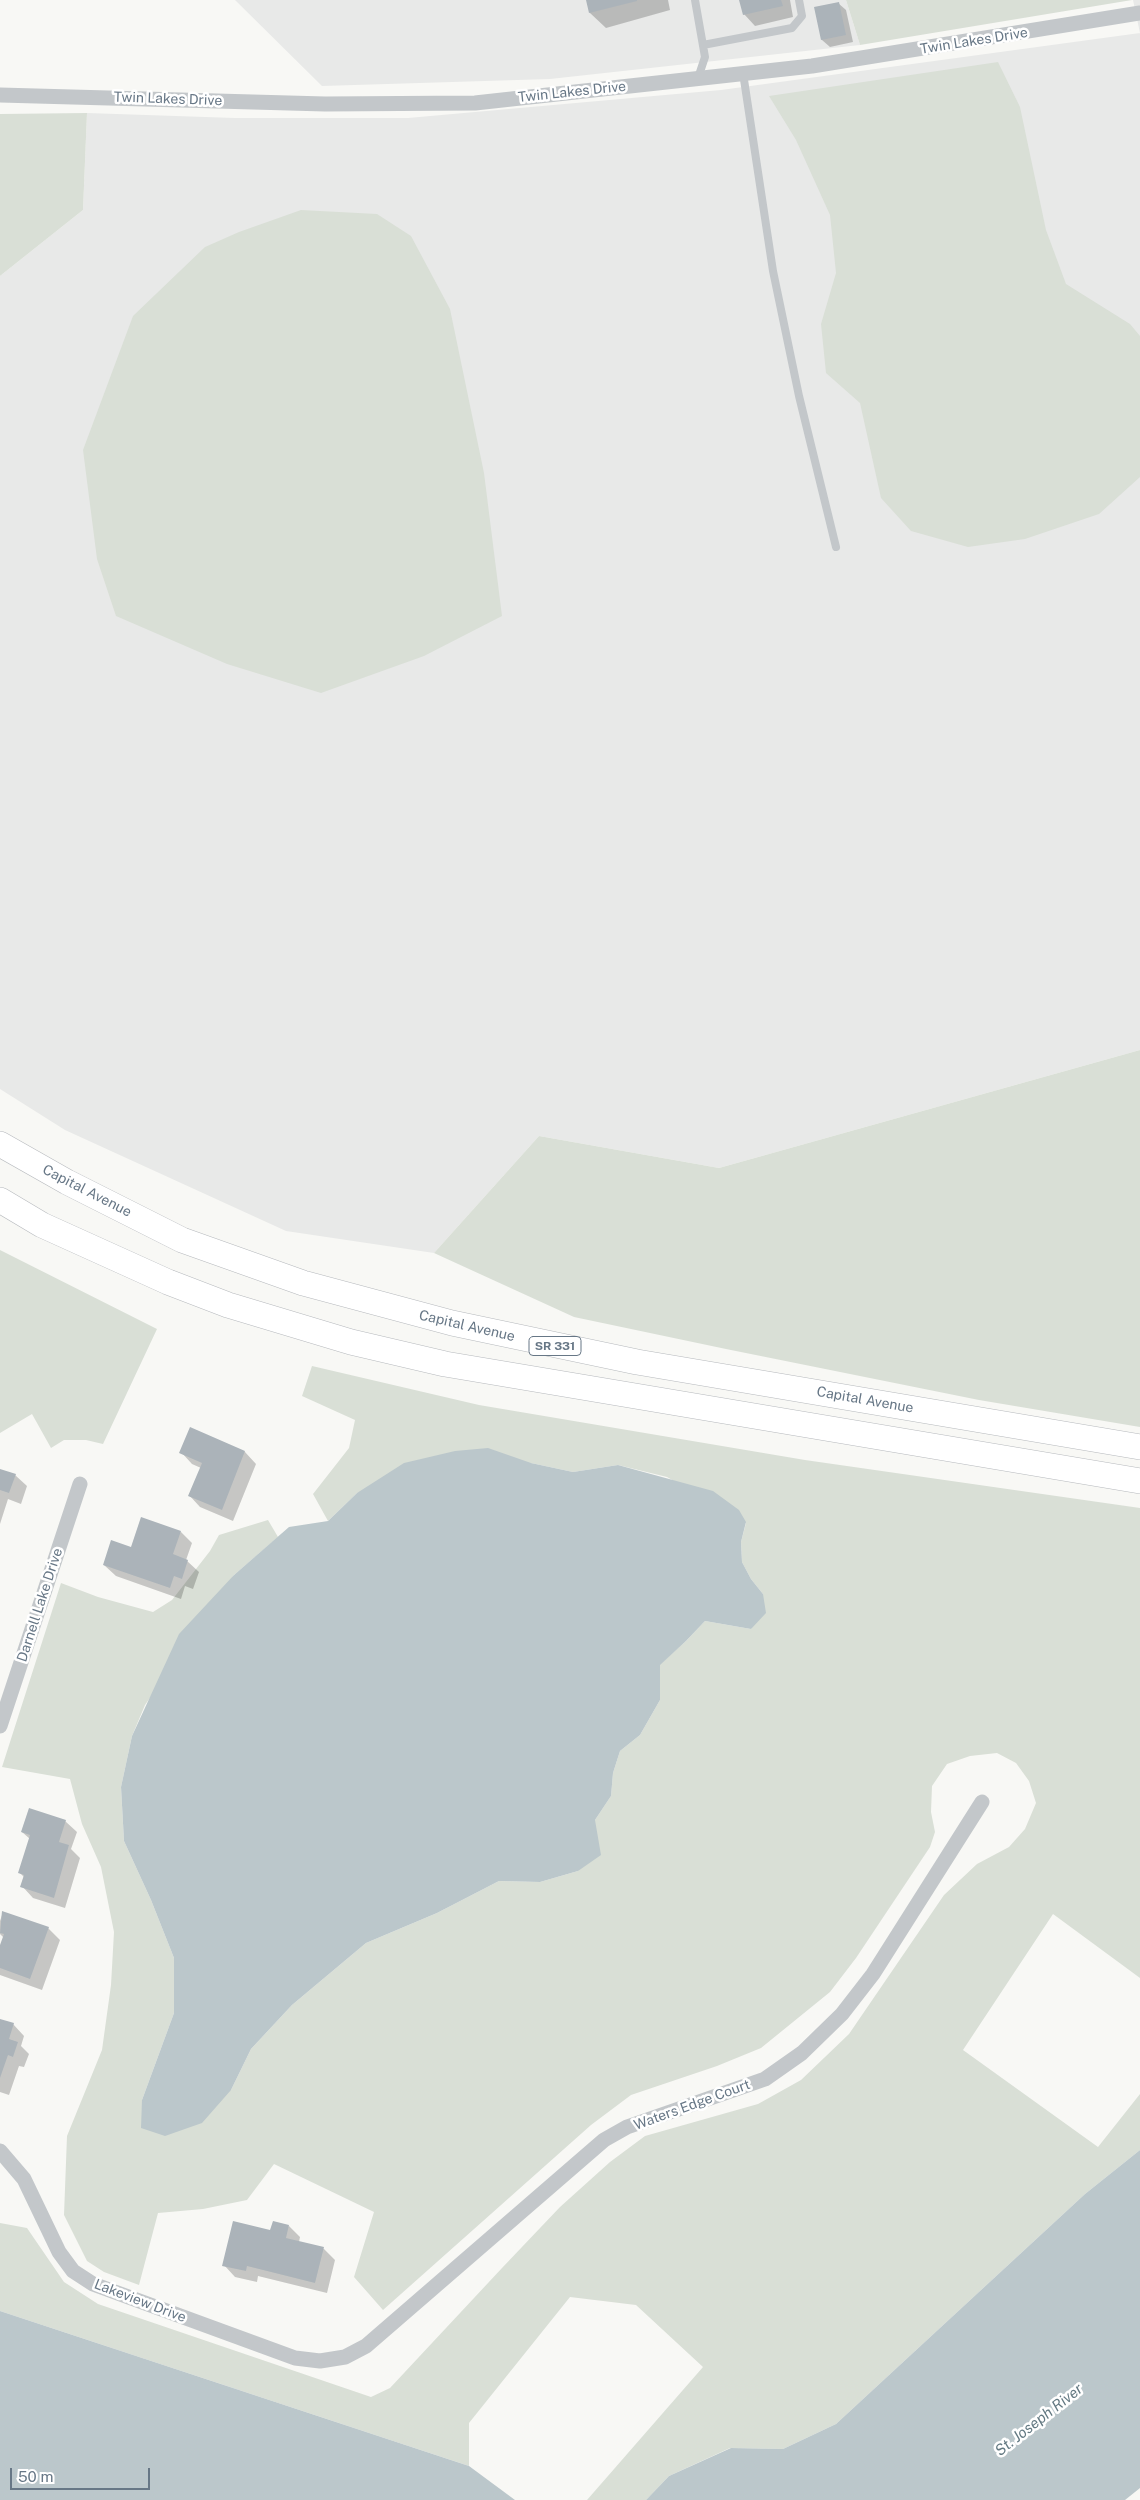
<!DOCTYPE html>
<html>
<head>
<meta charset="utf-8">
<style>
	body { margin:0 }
	#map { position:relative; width:1140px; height:2500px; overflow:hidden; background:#f8f8f5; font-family:"Public Sans",sans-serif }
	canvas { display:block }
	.scale { position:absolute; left:10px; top:2468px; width:140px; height:22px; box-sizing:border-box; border:2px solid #677786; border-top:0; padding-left:6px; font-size:15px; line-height:18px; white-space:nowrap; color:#677786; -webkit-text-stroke:4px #fff; paint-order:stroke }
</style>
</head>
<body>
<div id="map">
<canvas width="1140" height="2500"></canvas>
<div class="scale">50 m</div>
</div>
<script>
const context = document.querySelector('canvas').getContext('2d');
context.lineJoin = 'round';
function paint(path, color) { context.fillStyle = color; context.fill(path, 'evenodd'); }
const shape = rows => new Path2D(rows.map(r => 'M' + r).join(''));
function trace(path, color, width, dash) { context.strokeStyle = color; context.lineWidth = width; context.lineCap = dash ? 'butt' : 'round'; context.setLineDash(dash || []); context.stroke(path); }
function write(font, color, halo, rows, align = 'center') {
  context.font = font + ' "Public Sans",sans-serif'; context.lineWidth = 5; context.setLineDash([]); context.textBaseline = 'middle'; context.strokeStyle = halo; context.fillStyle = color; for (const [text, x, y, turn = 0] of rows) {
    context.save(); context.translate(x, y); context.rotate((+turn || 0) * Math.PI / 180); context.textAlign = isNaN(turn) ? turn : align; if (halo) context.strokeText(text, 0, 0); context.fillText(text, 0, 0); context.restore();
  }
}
const built = shape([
	[235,0,846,0,860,45,550,79,322,86],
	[1133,0,1140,0,1140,1050,719,1168,539,1136,434,1253,286,1231,65,1130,0,1089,0,276,83,210,87,113,235,118,408,118,721,90,1140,33]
]);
const green = shape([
	[846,0,1132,0,860,45],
	[998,62,1020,107,1046,230,1066,284,1130,324,1140,336,1140,477,1099,514,1025,539,968,547,911,531,881,498,860,403,826,373,821,324,836,273,830,215,796,140,769,96],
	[87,113,83,210,0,276,0,114],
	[301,210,377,214,411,236,450,309,484,473,502,616,424,656,321,693,227,664,116,616,97,559,83,450,133,316,205,247,239,232],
	[1140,1050,1140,1427,979,1400,726,1349,574,1317,434,1253,539,1136,719,1168],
	[0,1250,157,1329,103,1444,86,1440,64,1440,51,1448,32,1414,0,1433],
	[312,1366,479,1405,805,1460,1140,1508,1140,1978,1053,1914,963,2050,1098,2147,1140,2094,1140,2150,1085,2194,836,2424,783,2449,730,2448,669,2476,646,2500,587,2500,703,2367,636,2305,570,2297,469,2423,469,2466,0,2311,0,2223,27,2228,64,2282,98,2304,371,2397,390,2388,502,2268,560,2207,610,2162,645,2136,758,2104,801,2080,849,2034,944,1895,977,1864,1009,1847,1025,1829,1036,1803,1029,1781,1016,1763,997,1753,970,1756,947,1764,932,1786,931,1812,935,1832,930,1847,856,1958,830,1992,761,2048,717,2066,631,2095,591,2125,383,2310,354,2277,374,2212,274,2164,247,2200,203,2209,158,2213,139,2285,104,2272,87,2261,64,2215,67,2136,102,2050,111,1985,114,1932,101,1867,82,1824,70,1779,2,1767,61,1583,98,1597,153,1612,172,1600,210,1551,219,1535,268,1520,278,1537,234,1575,145,1705,132,1736,121,1787,124,1841,151,1900,174,1958,174,2013,142,2100,231,2090,251,2049,292,2005,366,1943,437,1913,499,1881,540,1882,578,1871,595,1820,611,1796,613,1773,620,1751,640,1735,660,1700,659,1665,686,1641,705,1621,751,1629,763,1594,751,1579,742,1562,741,1542,746,1523,667,1477,618,1465,573,1472,531,1463,357,1493,328,1521,313,1494,349,1448,355,1420,302,1396]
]);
const water = shape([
	[488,1448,531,1463,573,1472,618,1465,713,1491,739,1510,746,1522,741,1542,742,1562,751,1579,763,1594,766,1613,751,1629,705,1621,686,1641,660,1665,660,1700,640,1735,620,1751,613,1773,611,1796,595,1820,601,1855,578,1871,540,1882,499,1881,437,1913,366,1943,292,2005,251,2049,231,2090,202,2123,165,2136,141,2128,142,2100,174,2013,174,1958,151,1900,124,1841,121,1787,132,1736,179,1634,234,1575,289,1527,328,1521,357,1493,404,1463,455,1451],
	[1140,2150,1140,2488,1125,2500,646,2500,669,2476,731,2448,783,2449,836,2424,1085,2194],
	[0,2311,469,2466,515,2500,0,2500]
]);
const shadow = shape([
	[587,0,668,0,670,10,606,28,590,13],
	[741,0,790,0,793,17,755,26,744,14],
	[838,3,846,10,853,42,830,47,822,40,816,8],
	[191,1429,245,1452,256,1464,233,1521,200,1507,189,1495,201,1468,192,1464,181,1452],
	[0,1470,15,1475,27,1486,21,1504,8,1499,0,1524],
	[181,1532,192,1543,186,1560,199,1572,193,1589,185,1586,181,1599,116,1576,104,1565,132,1549],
	[65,1821,77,1832,71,1849,80,1858,65,1908,33,1898,22,1886,25,1878,19,1872,30,1839,22,1832],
	[3,1912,48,1928,60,1940,42,1990,0,1975,0,1949,4,1938,0,1934,0,1921],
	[0,2020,13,2024,24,2036,21,2046,29,2054,24,2067,19,2066,9,2095,0,2092],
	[289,2226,300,2237,299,2242,324,2249,335,2260,327,2293,258,2276,257,2282,235,2277,224,2265]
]);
const building = shape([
	[586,0,637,0,637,1,589,13],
	[739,0,781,0,783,6,743,15],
	[839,2,846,35,821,40,814,7],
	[190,1427,245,1451,222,1510,188,1496,202,1463,179,1453],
	[0,1469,16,1474,9,1493,0,1490],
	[141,1517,181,1531,173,1554,188,1560,182,1579,174,1576,170,1588,103,1565,111,1540,131,1547],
	[29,1808,66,1820,59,1842,69,1845,54,1898,20,1887,24,1875,18,1873,30,1835,21,1832],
	[2,1911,49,1927,30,1979,0,1968,0,1945,4,1934,0,1933],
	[0,2019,14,2023,9,2039,18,2042,13,2057,8,2055,0,2078],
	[233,2221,270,2230,273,2221,289,2225,286,2238,324,2247,315,2283,247,2266,246,2271,222,2266]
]);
const service = shape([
	[695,0,705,57,698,78],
	[703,45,792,28,802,16,799,0],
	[743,73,773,271,799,396,836,547]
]);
const minor = shape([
	[0,95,325,104,475,103,812,66,1140,13],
	[0,1726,80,1484],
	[0,2151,24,2179,59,2252,73,2271,93,2284,295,2358,320,2361,345,2357,366,2346,604,2140,627,2127,765,2079,802,2053,842,2014,873,1974,982,1802]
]);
const trunk = shape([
	[0,1144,67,1182,182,1240,303,1283,452,1323,637,1362,1140,1447],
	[0,1200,42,1225,168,1282,228,1305,351,1342,445,1364,1140,1481]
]);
const shields = [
	[555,1346,52]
];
const shieldNames = [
	["SR 331",555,1346]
];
const streetNames = [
	["Twin Lakes Drive",974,41,-9],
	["Twin Lakes Drive",572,92,-6],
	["Twin Lakes Drive",168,99,2],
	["Capital Avenue",87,1191,27],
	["Capital Avenue",467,1326,13],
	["Capital Avenue",865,1400,10],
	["Darnell Lake Drive",40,1605,-72],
	["Waters Edge Court",692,2105,-20],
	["Lakeview Drive",140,2301,21]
];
const waterNames = [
	["St. Joseph River",1039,2420,-38]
];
paint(built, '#e8e9e8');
paint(green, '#d9dfd6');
paint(water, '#bbc7cb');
paint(shadow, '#0003');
paint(building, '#abb3b9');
trace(trunk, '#b6b9bd', 26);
trace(service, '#c3c7ca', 8);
trace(minor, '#c3c7ca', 15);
trace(trunk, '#fff', 25);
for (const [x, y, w] of shields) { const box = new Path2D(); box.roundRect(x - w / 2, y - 9.5, w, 19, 4); context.fillStyle = '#fff'; context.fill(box); trace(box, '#677786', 1); }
write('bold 12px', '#677786', null, shieldNames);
write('14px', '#677786', '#fff', streetNames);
write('italic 15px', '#637982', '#fff', waterNames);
</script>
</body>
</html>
